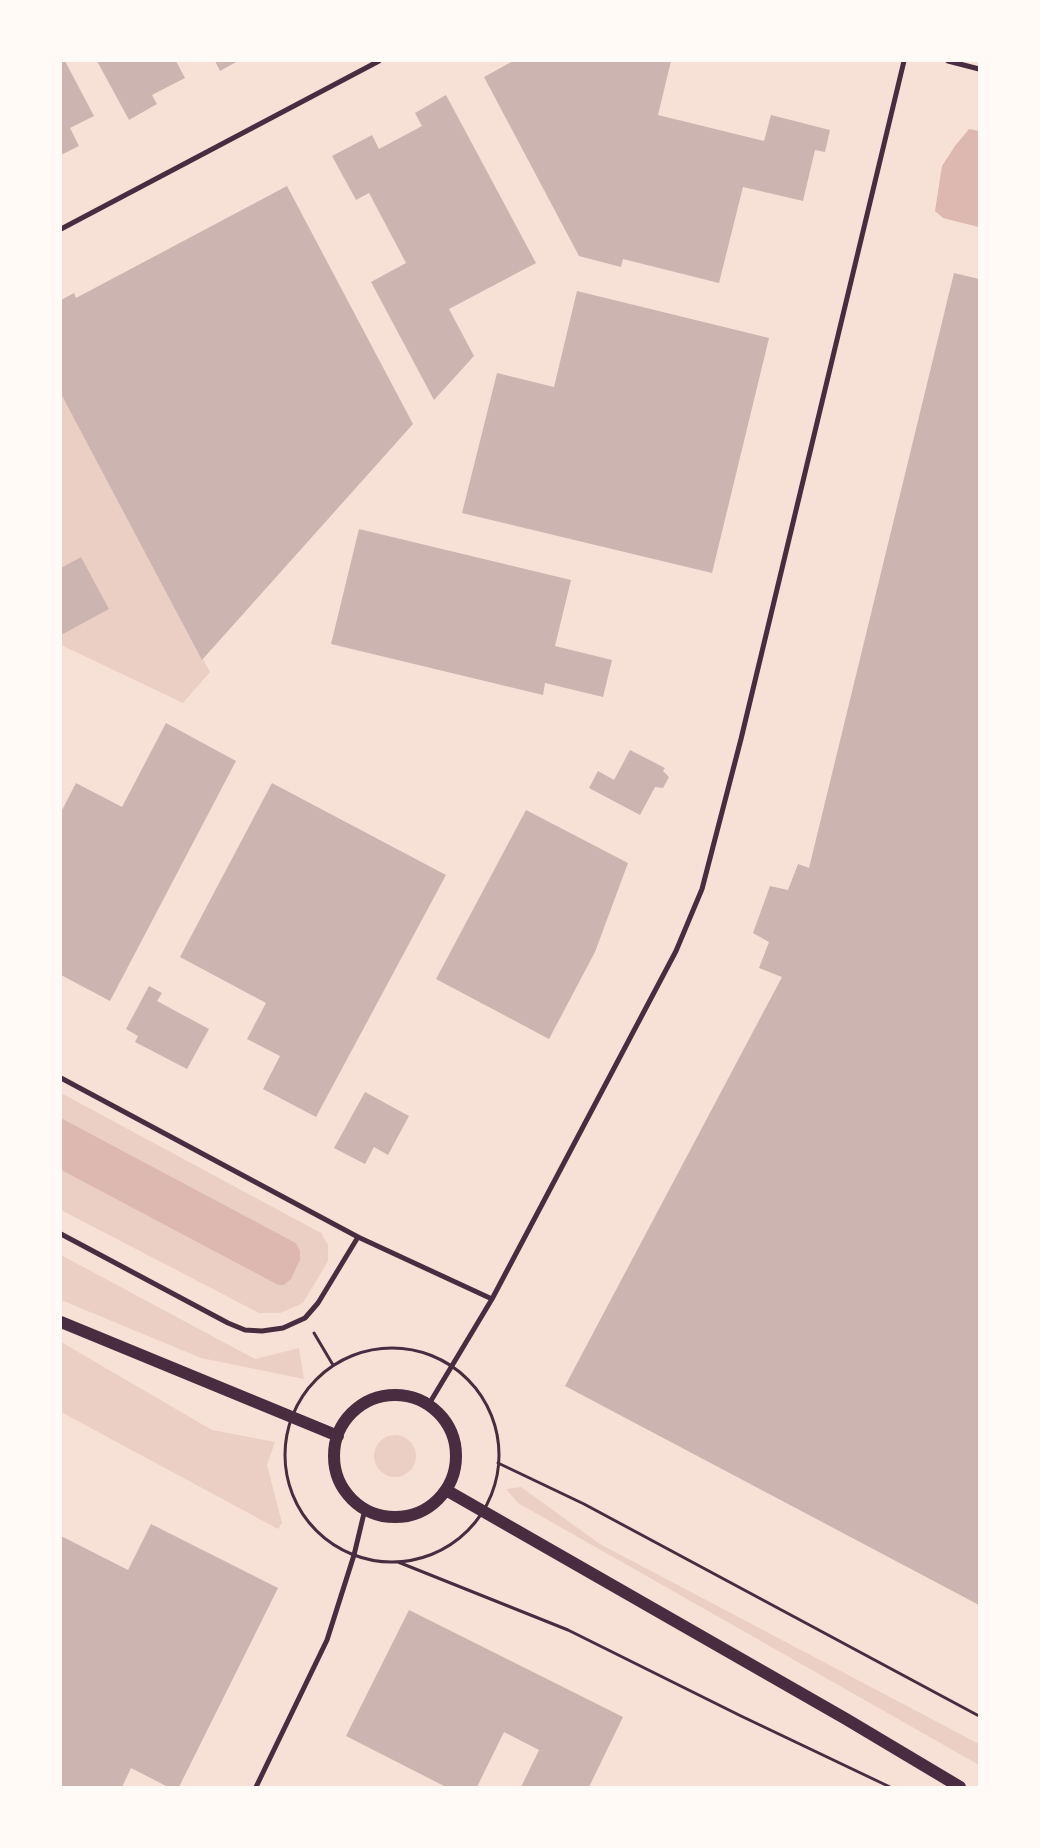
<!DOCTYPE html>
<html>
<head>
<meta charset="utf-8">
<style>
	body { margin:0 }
	#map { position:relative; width:1040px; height:1848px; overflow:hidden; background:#f7e1d7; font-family:"Public Sans",sans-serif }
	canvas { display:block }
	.frame { position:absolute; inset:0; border:62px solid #fffaf5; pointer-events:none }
</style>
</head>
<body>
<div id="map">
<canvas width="1040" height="1848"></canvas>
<div class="frame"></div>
</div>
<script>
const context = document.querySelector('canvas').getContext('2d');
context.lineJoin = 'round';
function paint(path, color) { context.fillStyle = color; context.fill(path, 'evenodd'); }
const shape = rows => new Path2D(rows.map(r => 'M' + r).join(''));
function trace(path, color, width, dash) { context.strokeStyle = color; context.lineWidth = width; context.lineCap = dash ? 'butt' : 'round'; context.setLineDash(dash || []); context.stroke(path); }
const green = shape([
	[61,394,210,672,183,703,61,645],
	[61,1093,321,1233,328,1245,328,1261,303,1303,280,1313,259,1313,61,1210,61,1170,278,1285,296,1243,61,1118],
	[61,1255,255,1359,299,1348,304,1379,201,1358,61,1300],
	[61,1342,212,1430,275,1442,267,1465,282,1523,278,1529,61,1412],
	'374 1456a21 21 0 1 1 42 0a21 21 0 1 1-42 0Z',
	[521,1487,600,1544,979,1744,979,1765,518,1503,506,1489]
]);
const water = shape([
	[969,129,979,131,979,227,943,218,935,211,942,166,955,146],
	[61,1118,296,1243,300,1251,300,1260,291,1279,284,1285,278,1285,61,1170]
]);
const building = shape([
	[61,61,65,61,94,116,70,128,79,146,61,155],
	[97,61,176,61,185,78,152,95,157,104,129,120],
	[215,61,238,61,220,71],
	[513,61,671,61,658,115,764,141,771,115,830,130,825,152,815,150,803,201,743,187,719,283,623,259,621,267,579,256,484,77],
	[446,95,536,263,449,309,474,356,434,400,371,282,406,263,369,193,356,200,332,156,372,135,379,149,422,126,415,113],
	[287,186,413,424,202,660,61,394,61,300,74,293,76,298],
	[954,273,979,279,979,1605,565,1386,782,977,759,968,769,942,753,933,770,886,788,890,798,864,809,868],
	[577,291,769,338,712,573,462,513,497,373,554,387],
	[359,529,571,580,555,646,612,660,603,697,545,683,543,695,331,644],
	[81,557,109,609,61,635,61,568],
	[166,723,236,761,110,1001,61,975,61,812,76,783,122,807],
	[630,750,665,768,663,771,669,777,663,788,655,787,640,815,589,788,598,771,614,780],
	[272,783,446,875,316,1117,263,1089,280,1056,247,1039,266,1003,180,957],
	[526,810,628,863,595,952,549,1039,436,979],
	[149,986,162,993,157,1001,209,1029,187,1069,135,1042,138,1036,126,1029],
	[365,1092,409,1116,388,1155,374,1147,365,1164,334,1148],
	[151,1524,278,1588,179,1787,168,1787,131,1768,122,1787,61,1787,61,1536,128,1570],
	[409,1610,623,1717,589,1787,521,1787,539,1750,504,1732,477,1787,446,1787,346,1736]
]);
const path = shape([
	[314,1333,333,1365],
	'285 1455a107 107 0 1 1 214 0a107 107 0 1 1-214 0Z',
	[498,1463,584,1504,979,1716],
	[398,1562,568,1630,741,1716,890,1787]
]);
const minor = shape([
	[948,61,979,69],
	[61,229,379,61],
	[61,1078,358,1237,492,1299],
	[61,1234,228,1323,245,1330,262,1331,283,1328,305,1318,318,1303,358,1237],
	[429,1404,492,1299,676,951,702,889,741,739,904,61],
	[256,1787,327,1640,354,1555,365,1509]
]);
const primary = shape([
	[61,1322,338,1436],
	'334 1456a61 61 0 1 1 122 0a61 61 0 1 1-122 0Z',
	[446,1490,846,1719,960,1787]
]);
paint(green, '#ebcfc5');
paint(water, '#dcb8b0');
paint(building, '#ccb4b1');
trace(path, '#4a2c40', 3);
trace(minor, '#4a2c40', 5);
trace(primary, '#4a2c40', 12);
</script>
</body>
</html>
